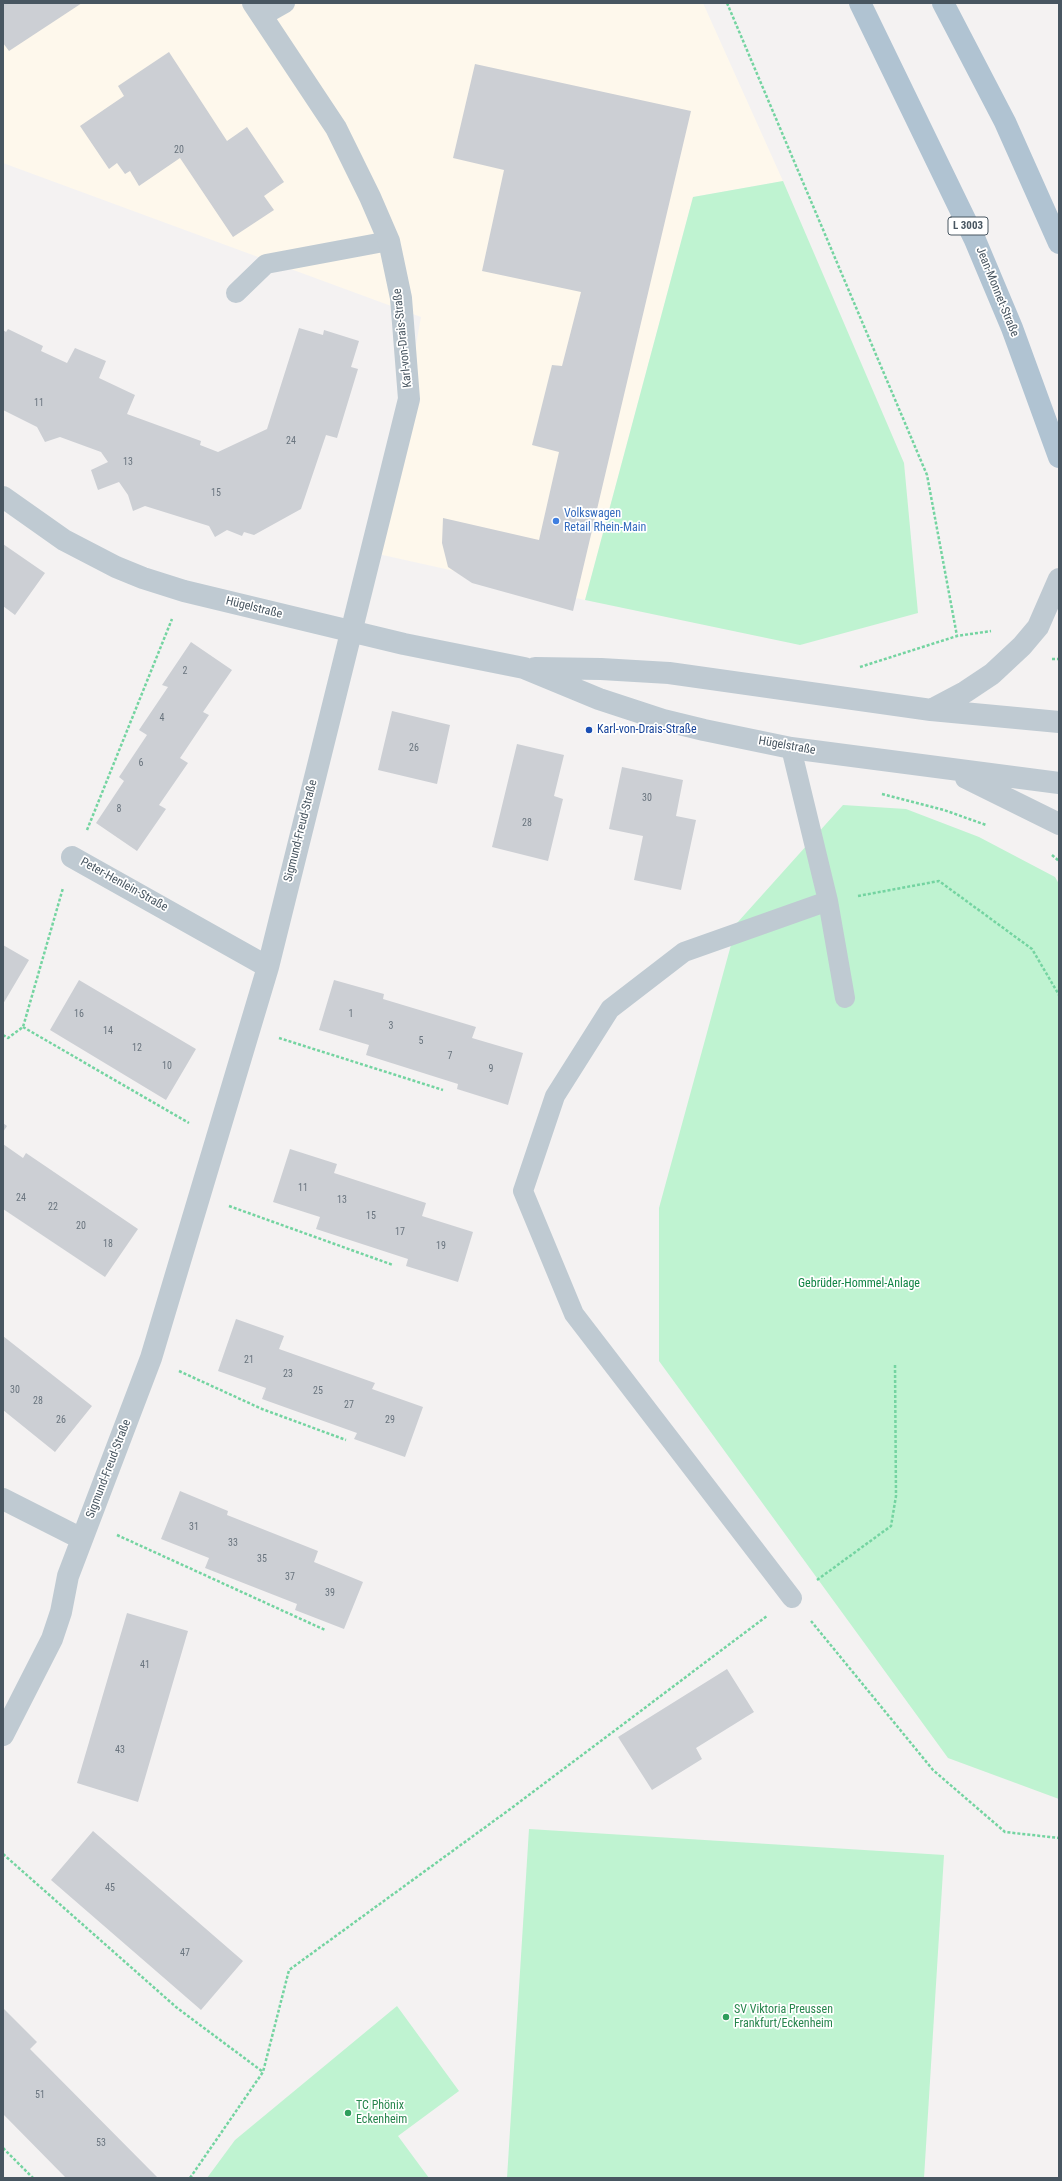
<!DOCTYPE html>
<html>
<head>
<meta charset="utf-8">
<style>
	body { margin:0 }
	#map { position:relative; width:1062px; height:2181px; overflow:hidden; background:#f4f2f2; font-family:"Roboto Condensed",sans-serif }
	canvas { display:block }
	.frame { position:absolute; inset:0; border:4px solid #485661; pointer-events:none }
</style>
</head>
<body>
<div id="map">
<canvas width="1062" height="2181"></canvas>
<div class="frame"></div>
</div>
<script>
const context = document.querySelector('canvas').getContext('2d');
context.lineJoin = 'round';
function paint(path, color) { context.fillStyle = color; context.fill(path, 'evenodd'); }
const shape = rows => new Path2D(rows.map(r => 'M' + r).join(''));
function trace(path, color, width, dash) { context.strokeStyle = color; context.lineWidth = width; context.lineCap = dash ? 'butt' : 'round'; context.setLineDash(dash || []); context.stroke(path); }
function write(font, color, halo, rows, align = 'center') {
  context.font = font + ' "Roboto Condensed",sans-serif'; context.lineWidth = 3.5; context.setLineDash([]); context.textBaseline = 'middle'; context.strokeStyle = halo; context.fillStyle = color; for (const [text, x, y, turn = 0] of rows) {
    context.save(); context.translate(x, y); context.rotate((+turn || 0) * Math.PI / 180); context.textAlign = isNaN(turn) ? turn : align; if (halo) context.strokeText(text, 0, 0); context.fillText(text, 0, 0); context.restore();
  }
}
const commercial = shape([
	[3,3,703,3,783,181,693,197,585,600,378,554,421,317,3,163]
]);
const green = shape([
	[783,181,904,463,918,613,800,645,585,600,693,197],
	[843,805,906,809,979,837,1055,877,1059,884,1059,1799,948,1758,659,1361,659,1208,737,923],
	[529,1829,944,1855,924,2178,507,2178],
	[397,2006,459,2091,398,2136,429,2178,207,2178,235,2140]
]);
const building = shape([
	[3,3,82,3,9,51,3,43],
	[169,52,227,141,247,127,284,182,264,196,274,210,233,237,180,158,139,186,130,171,125,174,117,163,109,169,80,126,124,96,118,86],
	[475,64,691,111,573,611,472,583,448,567,442,543,443,518,539,540,559,452,532,445,552,365,562,366,581,292,482,271,504,170,453,158],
	[299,328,323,335,324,330,359,341,351,367,358,369,337,438,326,435,301,509,254,535,244,532,242,536,227,530,215,537,209,526,145,506,133,511,128,495,119,482,98,490,91,470,108,462,101,452,60,437,45,442,37,427,3,410,3,330,6,332,8,329,43,346,41,351,67,363,75,348,106,361,99,378,135,395,127,414,201,441,200,445,218,452,267,429],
	[3,544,45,573,15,615,3,606],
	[191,642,232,670,203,712,209,715,180,758,188,763,159,805,166,809,137,851,96,823,124,781,119,777,147,735,139,730,168,687,162,685],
	[392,711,450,725,437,784,378,770],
	[517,744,564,755,554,796,563,799,548,861,492,847],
	[622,767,683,780,676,816,696,820,681,890,634,880,643,836,609,829],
	[3,945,29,960,3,1004],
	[79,980,196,1049,166,1100,50,1030],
	[334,980,384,994,383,999,476,1027,472,1038,523,1053,508,1105,457,1089,458,1084,366,1055,369,1045,319,1030],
	[3,1123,7,1126,3,1132],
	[3,1144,23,1158,26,1153,138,1229,105,1277,3,1209],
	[290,1149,337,1164,334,1173,426,1203,422,1216,473,1232,458,1282,406,1266,408,1259,316,1229,320,1217,273,1202],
	[236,1319,284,1336,279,1349,375,1383,372,1389,423,1407,405,1457,354,1439,357,1433,262,1399,266,1388,218,1371],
	[3,1336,92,1406,55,1452,3,1410],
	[180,1491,228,1511,227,1515,318,1551,314,1562,363,1582,344,1629,295,1610,297,1604,205,1568,209,1558,161,1539],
	[127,1613,188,1631,138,1802,77,1783],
	[727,1669,754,1712,696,1748,702,1759,652,1790,618,1737],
	[93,1831,243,1961,201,2010,51,1880],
	[3,2008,37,2042,30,2049,158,2178,66,2178,3,2114]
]);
const path = shape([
	[727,3,927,475,957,636],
	[1052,659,1059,659],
	[860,667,957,636,991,631],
	[882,794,944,810,986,825],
	[87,830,172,619],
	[1052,855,1059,861],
	[858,896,939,881,1032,949,1059,995],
	[23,1027,189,1123],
	[3,1035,8,1038,23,1027,63,888],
	[279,1038,443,1090],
	[229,1206,393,1265],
	[179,1371,262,1409,346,1440],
	[117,1535,325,1630],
	[817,1580,891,1526,896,1496,895,1365],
	[811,1621,933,1770,1005,1832,1059,1838],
	[3,1854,176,2007,263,2072],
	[3,2148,33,2178],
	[190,2178,263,2072,289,1970,513,1807,767,1616]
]);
const lane = shape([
	[262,16,285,3],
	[236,293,266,264,389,241],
	[791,748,828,901,684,952,610,1009,555,1096,523,1191,574,1314,792,1598],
	[828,901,845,998]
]);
const street = shape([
	[3,497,64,540,116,567,143,578,184,591,404,644,524,668,599,699,663,720,704,730,791,748,1059,783],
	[535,668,601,669,669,673,931,710,1059,722],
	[931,710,965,692,992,674,1022,646,1038,627,1059,579],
	[966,778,1059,824],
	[72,857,268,967],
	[3,1499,82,1539],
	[3,1735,52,1639,61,1612,68,1576,151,1358,268,967,409,399,401,298,389,241,370,197,336,128,253,3]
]);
const primary = shape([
	[860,3,975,240,1012,328,1059,457],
	[943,3,1005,122,1059,243]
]);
const markers = [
	[556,521,4,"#3f7fe0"],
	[589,730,4,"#1a4fb4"],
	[726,2017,4,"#2e9e5b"],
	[348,2113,4,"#2e9e5b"]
];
const numberNames = [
	["20",179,150],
	["11",39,403],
	["24",291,441],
	["13",128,462],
	["15",216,493],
	["2",185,671],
	["4",162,718],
	["26",414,748],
	["6",141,763],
	["30",647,798],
	["8",119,809],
	["28",527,823],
	["16",79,1014],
	["1",351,1014],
	["3",391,1026],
	["14",108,1031],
	["5",421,1041],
	["12",137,1048],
	["7",450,1056],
	["10",167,1066],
	["9",491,1069],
	["11",303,1188],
	["24",21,1198],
	["13",342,1200],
	["22",53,1207],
	["15",371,1216],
	["20",81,1226],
	["17",400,1232],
	["18",108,1244],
	["19",441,1246],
	["21",249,1360],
	["23",288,1374],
	["30",15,1390],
	["25",318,1391],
	["28",38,1401],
	["27",349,1405],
	["26",61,1420],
	["29",390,1420],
	["31",194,1527],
	["33",233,1543],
	["35",262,1559],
	["37",290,1577],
	["39",330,1593],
	["41",145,1665],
	["43",120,1750],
	["45",110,1888],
	["47",185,1953],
	["51",40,2095],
	["53",101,2143]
];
const shields = [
	[968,226,40]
];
const shieldNames = [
	["L 3003",968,226]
];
const streetNames = [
	["Jean-Monnet-Straße",997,292,68],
	["Karl-von-Drais-Straße",403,338,-96],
	["Hügelstraße",254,608,14],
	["Hügelstraße",787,746,10],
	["Sigmund-Freud-Straße",301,831,-76],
	["Peter-Henlein-Straße",124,885,29],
	["Sigmund-Freud-Straße",109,1469,-69]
];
const shopNames = [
	["Volkswagen",564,514],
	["Retail Rhein-Main",564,528]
];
const transitNames = [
	["Karl-von-Drais-Straße",597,730]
];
const parkNames = [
	["Gebrüder-Hommel-Anlage",859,1284]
];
const leisureNames = [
	["SV Viktoria Preussen",734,2010],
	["Frankfurt/Eckenheim",734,2024],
	["TC Phönix",356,2106],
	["Eckenheim",356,2120]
];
paint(commercial, '#fef8ec');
paint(green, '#bff3d1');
paint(building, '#cccfd4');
trace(path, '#74d4a1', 2.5, [3, 2]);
trace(lane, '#bfcad2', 20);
trace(street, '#bfcad2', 22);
trace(primary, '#b0c3d2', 22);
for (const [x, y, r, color] of markers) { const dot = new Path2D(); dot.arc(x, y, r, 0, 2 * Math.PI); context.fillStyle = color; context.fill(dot); trace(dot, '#fff', 1.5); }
write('10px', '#69747e', null, numberNames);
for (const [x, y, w] of shields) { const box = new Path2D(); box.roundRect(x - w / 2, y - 9, w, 18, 3); context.fillStyle = '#fff'; context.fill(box); trace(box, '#485661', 1); }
write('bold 11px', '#485661', null, shieldNames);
write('12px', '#485661', '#fff', streetNames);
write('12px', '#366cbe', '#fff', shopNames, 'left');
write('12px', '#164399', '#fff', transitNames, 'left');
write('12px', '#118545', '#fff', parkNames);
write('12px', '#27864d', '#fff', leisureNames, 'left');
</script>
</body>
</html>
